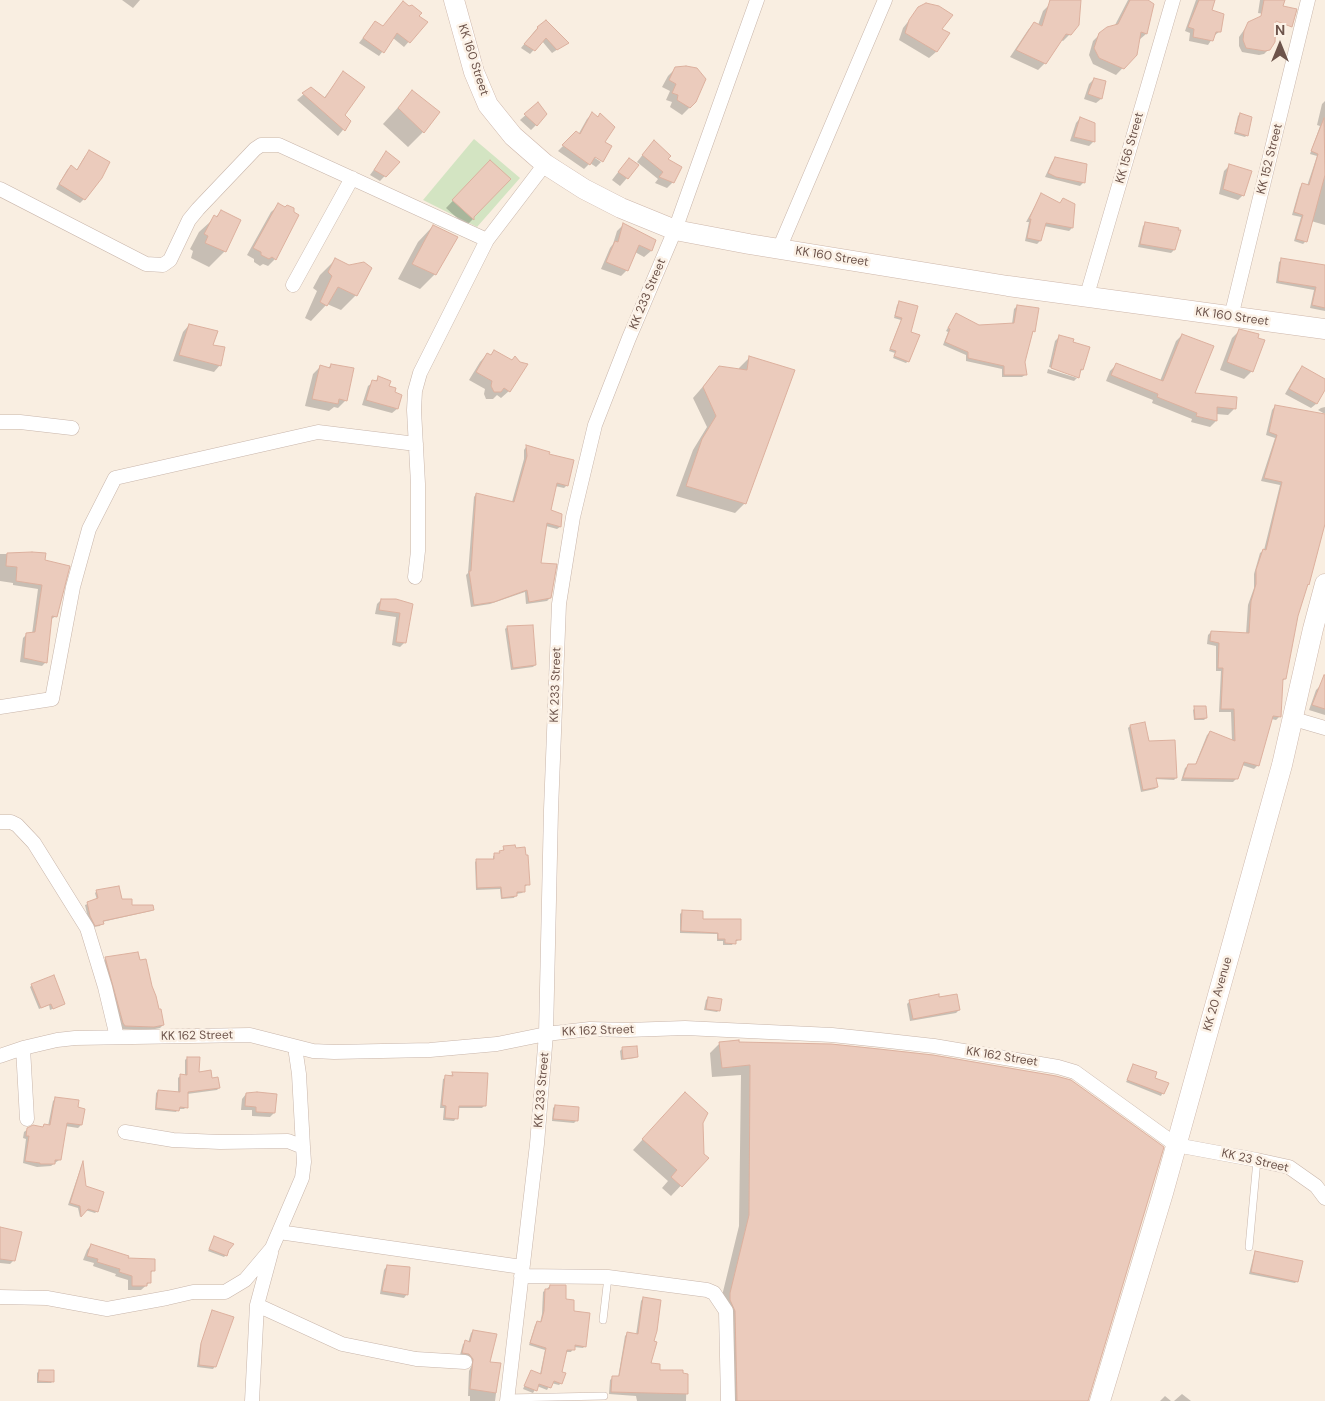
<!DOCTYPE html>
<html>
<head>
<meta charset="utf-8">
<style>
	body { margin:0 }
	#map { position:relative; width:1325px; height:1401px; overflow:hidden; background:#f9eee1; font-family:"DM Sans",sans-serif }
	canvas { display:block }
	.north { position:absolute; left:1255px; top:20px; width:50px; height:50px; -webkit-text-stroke:4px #fcf2e7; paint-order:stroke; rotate:0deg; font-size:14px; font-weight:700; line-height:20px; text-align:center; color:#6d544b }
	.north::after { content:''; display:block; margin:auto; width:18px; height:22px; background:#6d544b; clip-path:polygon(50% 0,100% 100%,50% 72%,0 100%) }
</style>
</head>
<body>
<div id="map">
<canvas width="1325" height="1401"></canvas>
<div class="north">N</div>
</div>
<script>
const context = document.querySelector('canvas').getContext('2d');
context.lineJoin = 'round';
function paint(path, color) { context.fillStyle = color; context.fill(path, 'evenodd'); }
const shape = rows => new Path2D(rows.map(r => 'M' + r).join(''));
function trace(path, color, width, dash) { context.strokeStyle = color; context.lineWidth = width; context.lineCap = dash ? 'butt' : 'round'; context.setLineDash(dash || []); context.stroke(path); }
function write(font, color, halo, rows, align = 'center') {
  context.font = font + ' "DM Sans",sans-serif'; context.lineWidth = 5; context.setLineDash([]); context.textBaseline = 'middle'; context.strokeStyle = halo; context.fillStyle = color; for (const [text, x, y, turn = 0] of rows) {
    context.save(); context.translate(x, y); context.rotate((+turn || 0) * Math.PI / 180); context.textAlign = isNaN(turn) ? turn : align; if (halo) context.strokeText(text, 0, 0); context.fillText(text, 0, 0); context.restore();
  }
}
const green = shape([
	[474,139,520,178,477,227,423,200]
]);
const shadow = shape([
	[122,0,140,0,133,8],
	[1058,0,1080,0,1070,34,1063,41,1061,40,1045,63,1038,70,1010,57,1028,30,1034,23,1038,25,1043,11,1050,4],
	[1128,0,1145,0,1153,4,1146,34,1139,40,1136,54,1116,75,1093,64,1089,55,1093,41,1100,34,1115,25],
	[1196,0,1214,0,1211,11,1220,31,1214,36,1208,45,1189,41,1190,33,1185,31],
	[1260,0,1284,0,1276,16,1258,13],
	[409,8,417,17,426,22,404,47,393,38,379,56,359,43,375,22,382,27],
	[919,8,940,30,948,33,936,52,929,58,899,40,903,28],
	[1249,23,1269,49,1264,54,1259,55,1242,52,1239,46,1239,37],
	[538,27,567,43,552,53,542,41,530,54,521,48],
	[676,68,695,102,682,115,670,107,672,102,666,100,670,91,662,87,668,76],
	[343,73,343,115,350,121,338,136,297,100,311,88,324,98],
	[1094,79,1104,82,1101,99,1096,103,1084,99,1089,84],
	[412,92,423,132,408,147,383,124],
	[1325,101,1325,225,1311,221,1306,241,1303,244,1294,241,1301,217,1292,215,1300,187,1303,185,1307,186,1317,156,1310,154,1320,126,1317,125,1322,104],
	[538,104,536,125,531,130,520,120],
	[592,114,589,154,601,162,596,167,590,163,584,169,558,151,576,133,578,135,587,119],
	[1240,114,1247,135,1245,137,1234,134,1238,116],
	[1080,118,1094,141,1089,146,1070,141,1076,123],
	[648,148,667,159,673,182,667,188,655,183,658,179,637,162],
	[386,153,398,162,380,181,370,175],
	[85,156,84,199,80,203,56,189,67,170,71,166,76,171],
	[1056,158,1084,182,1080,186,1045,177,1052,162],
	[490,162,473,219,466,226,446,208],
	[1229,166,1243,195,1238,200,1219,194,1224,171],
	[622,167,627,178,620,186,612,180],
	[1041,195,1072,228,1069,231,1044,226,1040,241,1037,244,1025,241,1029,222,1026,222],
	[279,205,275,259,268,266,263,264,260,266,254,262,254,259,247,255,271,212],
	[221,212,225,251,209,267,191,258,193,251,190,249,199,232],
	[1146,223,1177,230,1174,250,1171,253,1138,247,1143,226],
	[623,225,654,241,651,251,644,257,635,252,627,270,621,276,601,269,610,248,613,244,617,231],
	[433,226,435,274,420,289,398,279,418,242],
	[1282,259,1325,271,1325,311,1310,308,1314,290,1276,283,1279,262],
	[335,260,356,295,341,310,327,304,311,321,305,318,317,291,313,288,320,275],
	[899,303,910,333,908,361,906,363,893,358,895,353,889,351,901,320,894,318,897,305],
	[1017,306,1034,331,1031,334,1024,362,1025,375,1022,377,1002,377,1002,369,966,361,966,355,943,345,948,332,946,331,956,314,979,327,1012,324,1014,309],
	[189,325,211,346,220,365,214,372,173,361,183,332],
	[1239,331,1252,371,1244,379,1220,370,1232,338],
	[1182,335,1193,394,1234,409,1228,415,1216,414,1216,421,1210,427,1191,422,1192,419,1152,403,1153,400,1106,381,1110,371,1116,365,1160,381,1176,341],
	[1059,337,1088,347,1082,370,1079,373,1078,377,1074,381,1047,373,1048,369,1077,378,1077,376,1049,367,1055,341],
	[494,352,509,391,501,398,497,395,493,399,486,399,484,394,485,389,469,380,480,362,487,354,490,356],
	[749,358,745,503,735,513,676,496,693,450,707,427,693,398,720,367,739,370,739,368],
	[331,365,346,400,338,408,334,407,329,411,305,406,313,374,320,367,328,368],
	[1302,368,1325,381,1325,387,1316,404,1311,408,1285,394,1297,373],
	[379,378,393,393,397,409,392,413,362,405,368,386],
	[1275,406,1325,415,1325,520,1297,616,1285,679,1282,681,1279,717,1276,720,1271,719,1257,766,1254,769,1242,765,1237,778,1233,782,1181,781,1185,768,1189,765,1195,765,1207,735,1210,732,1232,741,1231,712,1219,712,1221,671,1216,671,1216,646,1207,644,1208,635,1211,632,1246,634,1248,605,1254,588,1254,574,1260,553,1264,550,1280,485,1261,481,1275,438,1266,435,1272,410],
	[1325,407,1325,414,1318,410,1321,408],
	[526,447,567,485,564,488,555,486,549,511,560,527,557,529,546,526,540,564,550,598,547,601,526,604,525,592,490,604,471,607,466,575,468,573,474,497,476,494,512,502,524,459,524,450],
	[0,554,44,554,44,561,56,616,50,620,46,662,42,666,20,662,23,638,27,634,32,634,38,589,13,585,13,583,0,581],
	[381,600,411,605,405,642,400,647,392,645,396,617,375,614,377,604],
	[507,627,535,665,533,667,511,670,505,629],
	[1321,685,1325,687,1325,715,1309,710,1316,690],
	[1195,708,1206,718,1204,720,1194,720,1193,710],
	[1130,726,1148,742,1176,778,1174,780,1155,779,1157,787,1155,789,1141,792,1128,728],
	[504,848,529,884,524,887,524,891,522,893,516,894,514,898,501,899,500,889,476,890,475,862,477,860,493,860,493,856,502,852],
	[97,891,131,906,153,909,151,911,102,922,100,926,93,927,88,918,85,905,97,900,95,893],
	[682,912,702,920,739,940,734,942,732,945,723,945,723,941,717,941,717,934,680,933,680,914],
	[106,959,163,1025,160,1028,150,1030,122,1029,103,962],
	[32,985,64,1004,50,1010,49,1005,39,1009,30,987],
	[708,998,719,1010,717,1012,704,1010,706,1000],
	[938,998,959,1010,956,1013,910,1021,907,1004,910,1001],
	[738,1042,1087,1401,727,1401,720,1304,739,1226,741,1075,712,1077,710,1053,720,1043],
	[622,1049,637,1056,635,1058,621,1060,620,1051],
	[187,1058,198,1073,211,1079,219,1088,217,1090,187,1094,186,1107,184,1109,178,1109,176,1112,155,1110,156,1093,158,1091,178,1093,178,1078,180,1076,185,1076,185,1060],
	[1134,1066,1154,1078,1167,1084,1161,1096,1126,1082],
	[453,1074,484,1106,482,1108,457,1108,456,1118,454,1121,443,1120,444,1108,440,1108,443,1079],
	[246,1094,274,1113,270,1117,252,1116,252,1110,241,1110,242,1099],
	[56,1098,76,1108,81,1125,78,1128,65,1126,59,1160,51,1166,37,1167,23,1163,26,1139,23,1138,24,1132,28,1129,48,1126,53,1101],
	[675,1104,703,1154,707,1158,671,1196,662,1188,668,1181,633,1150],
	[555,1106,576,1121,574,1123,552,1121,553,1108],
	[82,1164,84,1187,97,1211,95,1213,85,1210,80,1217,78,1208,68,1205],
	[0,1229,13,1261,10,1264,0,1263],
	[214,1238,226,1255,224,1257,208,1251],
	[91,1245,153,1270,150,1274,150,1282,141,1290,128,1290,128,1280,115,1276,116,1274,93,1266,94,1263,83,1260,87,1250],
	[1256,1252,1297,1281,1295,1283,1249,1274,1254,1254],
	[387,1266,407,1294,404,1298,380,1294,384,1270],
	[550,1286,565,1301,572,1312,585,1346,583,1348,574,1347,571,1352,565,1352,561,1373,561,1383,559,1385,551,1383,547,1390,537,1386,533,1393,523,1389,531,1371,540,1374,545,1350,529,1345,535,1325,537,1323,540,1323,542,1314,543,1292],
	[643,1298,653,1341,649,1364,659,1371,687,1375,686,1401,637,1401,636,1396,609,1394,610,1380,613,1377,618,1378,625,1336,627,1334,636,1335,641,1301],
	[212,1311,215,1366,213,1369,197,1367,200,1346],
	[473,1331,488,1363,500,1364,495,1401,470,1401,470,1396,468,1396,469,1371,472,1365,468,1357,460,1355,463,1344,466,1342,468,1343,471,1333],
	[39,1371,53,1381,51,1383,37,1383,37,1373],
	[1182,1394,1191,1401,1174,1401],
	[1165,1396,1171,1401,1160,1401]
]);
const building = shape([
	[1050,0,1081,0,1079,25,1071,35,1066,34,1046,64,1016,50,1034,22,1042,26,1050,0],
	[1130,0,1148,0,1154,4,1147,34,1141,32,1137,55,1124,69,1099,58,1094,48,1099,33,1107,27,1118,24,1130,0],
	[1199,0,1215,0,1212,10,1224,14,1221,32,1216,32,1213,41,1193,37,1194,29,1188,27,1199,0],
	[1264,0,1285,0,1283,6,1297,9,1292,27,1276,21,1275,42,1270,50,1265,51,1246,48,1243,40,1244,31,1248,22,1261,16,1264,0],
	[403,1,409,6,412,5,422,13,419,16,428,22,410,43,397,33,384,53,363,38,375,21,383,26,403,1],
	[926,3,939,6,953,15,942,29,950,33,937,52,905,33,909,20,918,7,926,3],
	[546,20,569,43,557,50,546,38,535,51,524,44,538,28,537,27,546,20],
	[686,66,697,68,706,79,696,102,690,108,677,100,678,95,672,93,676,84,669,80,675,67,686,66],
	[343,71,365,87,345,115,351,121,345,131,302,93,311,87,325,98,343,71],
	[1094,78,1106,81,1102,99,1088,94,1094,78],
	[412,90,440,112,424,133,398,108,412,90],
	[538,102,547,114,537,126,524,114,538,102],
	[592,112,598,117,600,113,615,127,605,142,612,146,603,162,595,157,590,165,562,145,576,131,580,134,592,112],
	[1240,113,1252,117,1248,136,1235,132,1240,113],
	[1080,117,1095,123,1095,142,1074,137,1080,117],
	[1324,118,1325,175,1307,242,1296,239,1303,215,1294,212,1302,183,1309,185,1318,154,1311,151,1324,118],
	[654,140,671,156,668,159,682,167,674,183,659,177,663,172,642,155,654,140],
	[89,150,110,162,102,178,85,200,59,184,71,165,77,170,89,150],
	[386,151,400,162,386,177,374,170,386,151],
	[1055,157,1087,164,1085,183,1056,177,1048,173,1055,157],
	[629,158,639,165,628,179,618,172,629,158],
	[490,160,511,179,474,217,474,220,452,200,490,160],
	[1229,164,1252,171,1244,196,1223,189,1229,164],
	[1041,193,1060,203,1063,198,1075,204,1073,228,1046,223,1041,241,1027,238,1031,219,1029,219,1041,193],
	[278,203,285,207,287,205,294,208,294,212,299,215,276,260,272,257,269,259,261,255,261,252,253,248,278,203],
	[221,210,241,220,226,252,205,243,208,236,204,234,214,215,217,217,221,210],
	[1145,222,1179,228,1178,230,1181,230,1175,250,1140,244,1145,222],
	[623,223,656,240,652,251,639,245,628,271,606,262,615,241,618,242,623,223],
	[433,225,458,237,436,275,412,264,433,225],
	[335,258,349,265,364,262,372,268,357,296,338,287,327,306,320,302,332,276,328,272,335,258],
	[1281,258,1325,265,1325,308,1312,305,1316,287,1278,281,1281,258],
	[899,301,918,306,911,332,920,335,909,362,894,356,896,351,890,349,902,318,895,316,899,301],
	[1017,305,1039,308,1035,332,1033,331,1025,362,1027,375,1004,375,1004,366,968,358,968,352,945,342,950,329,948,328,956,313,979,325,1014,323,1017,305],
	[189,324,218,331,213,345,225,347,221,366,179,355,189,324],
	[1239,329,1259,334,1258,338,1265,340,1253,372,1227,362,1239,329],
	[1182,334,1214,346,1195,393,1237,397,1236,409,1217,407,1217,421,1196,416,1197,413,1157,397,1158,394,1111,375,1116,363,1163,381,1182,334],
	[1059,335,1074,339,1073,342,1090,347,1083,370,1081,369,1079,378,1051,368,1059,335],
	[494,350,512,360,515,356,520,362,528,364,510,392,504,388,501,392,494,392,491,386,492,381,476,372,487,353,491,355,494,350],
	[749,356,795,370,746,504,686,486,702,439,716,416,703,387,719,366,747,370,749,356],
	[331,364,354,368,347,401,339,399,338,404,312,399,320,365,330,368,331,364],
	[1302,366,1325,379,1325,390,1317,404,1289,389,1302,366],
	[378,376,391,381,389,386,396,388,395,392,402,395,398,409,366,400,372,380,377,381,378,376],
	[1275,405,1325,414,1325,524,1309,585,1308,584,1298,616,1286,679,1283,679,1281,717,1273,716,1259,766,1244,762,1238,779,1183,778,1188,764,1196,764,1210,731,1235,741,1234,709,1221,709,1223,668,1218,668,1219,643,1210,641,1211,631,1249,633,1251,601,1256,584,1256,570,1263,549,1266,550,1282,482,1264,478,1277,435,1269,432,1275,405],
	[526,445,550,452,549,454,574,460,568,486,557,483,551,510,562,514,561,527,547,523,541,563,557,564,551,598,529,602,527,590,494,602,474,605,469,571,471,571,476,493,514,502,527,456,526,445],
	[32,552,46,553,45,560,70,566,57,617,52,616,47,663,24,658,26,633,35,632,42,585,16,581,17,567,6,566,7,553,32,552],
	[381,599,396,599,413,604,406,643,396,642,400,613,379,610,381,599],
	[533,625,536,665,513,668,507,626,533,625],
	[1324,675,1325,675,1325,709,1312,705,1324,675],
	[1194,706,1206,706,1207,718,1195,719,1194,706],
	[1145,722,1149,741,1175,740,1177,778,1156,778,1158,787,1143,790,1130,725,1145,722],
	[515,845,516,848,525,847,526,855,528,855,530,885,525,885,525,892,517,892,517,896,502,898,501,887,477,888,476,859,494,859,494,853,500,853,499,851,504,850,503,846,515,845],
	[119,886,122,899,132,899,132,905,153,905,154,910,103,921,104,924,95,926,90,916,87,902,98,898,96,890,119,886],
	[682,910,703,911,703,919,741,919,741,940,736,940,736,944,725,943,725,939,718,939,718,933,681,931,682,910],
	[138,952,140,960,146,959,152,986,156,996,159,1009,161,1009,164,1025,154,1027,125,1026,123,1023,105,957,138,952],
	[54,975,65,1004,53,1009,51,1004,41,1008,31,984,54,975],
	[939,994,939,997,957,994,960,1010,913,1019,909,1000,939,994],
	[708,997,722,999,720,1011,706,1009,708,997],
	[739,1040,739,1042,831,1044,879,1049,933,1055,1056,1076,1071,1080,1164,1147,1088,1401,737,1401,735,1311,730,1300,730,1293,749,1215,750,1065,722,1068,719,1042,739,1040],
	[637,1046,638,1057,623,1059,622,1047,637,1046],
	[187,1057,200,1057,199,1072,211,1070,212,1078,218,1077,220,1088,188,1092,188,1108,180,1107,179,1111,156,1108,158,1090,180,1092,180,1074,187,1075,187,1057],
	[1133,1064,1157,1072,1155,1078,1169,1083,1164,1094,1127,1080,1133,1064],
	[452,1072,488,1073,486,1106,459,1106,458,1119,445,1118,446,1106,442,1105,445,1075,453,1076,452,1072],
	[257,1092,277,1094,275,1113,256,1112,256,1107,245,1106,246,1093,257,1092],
	[685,1092,708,1113,703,1123,704,1154,709,1158,682,1187,671,1177,677,1170,642,1139,685,1092],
	[55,1097,79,1100,78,1107,85,1109,82,1125,67,1123,61,1160,55,1160,55,1164,40,1164,40,1163,25,1161,29,1136,26,1136,27,1128,33,1125,43,1127,44,1124,50,1125,55,1097],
	[555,1105,579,1107,578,1121,553,1119,555,1105],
	[83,1161,86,1186,104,1192,98,1212,88,1209,81,1217,80,1206,70,1203,83,1161],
	[0,1227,22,1232,15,1261,0,1259,0,1227],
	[214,1236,234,1244,229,1250,227,1256,209,1249,214,1236],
	[91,1244,129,1256,128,1258,155,1259,155,1271,151,1271,151,1283,147,1283,147,1286,132,1286,132,1276,119,1272,120,1269,97,1262,98,1259,87,1256,91,1244],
	[1255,1251,1303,1261,1298,1282,1251,1272,1255,1251],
	[387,1265,410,1267,408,1295,382,1291,387,1265],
	[550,1285,566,1285,566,1299,574,1300,574,1311,590,1313,586,1347,575,1345,575,1350,567,1350,562,1372,566,1373,562,1384,554,1381,551,1388,539,1384,537,1391,524,1386,531,1370,541,1374,546,1348,530,1343,537,1321,541,1322,544,1311,545,1289,549,1289,550,1285],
	[643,1297,661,1300,657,1331,654,1341,657,1342,651,1363,660,1364,660,1370,683,1370,683,1373,688,1374,688,1394,611,1392,612,1376,619,1376,627,1332,638,1334,643,1297],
	[212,1310,234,1317,216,1367,199,1365,201,1343,212,1310],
	[473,1330,497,1334,490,1362,501,1363,496,1393,470,1389,473,1359,469,1354,462,1353,465,1340,470,1342,473,1330],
	[39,1370,54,1370,54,1382,38,1381,39,1370]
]);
const lane = shape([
	[1249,1247,1257,1160],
	[603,1320,608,1277],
	[507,1398,604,1396]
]);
const street = shape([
	[0,189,146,264,163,265,170,260,189,220,198,209,255,149,261,145,279,145,487,240,545,164],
	[779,249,885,0],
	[293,285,352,178],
	[1087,295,1173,0],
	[1231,317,1308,0],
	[0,422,20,422,72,428],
	[415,577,418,551,418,484,414,410,415,391,420,373,487,240],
	[0,707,52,699,73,587,89,529,115,478,318,432,416,444],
	[1294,719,1325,728],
	[0,822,11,822,17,825,34,843,87,928,105,987,117,1037],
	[23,1048,27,1119],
	[0,1056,23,1048,57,1040,75,1038,250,1035,313,1051,334,1052,430,1050,497,1044,546,1034,590,1029,627,1030,685,1028,832,1035,880,1040,934,1046,1058,1067,1075,1072,1176,1145,1257,1160,1289,1167,1316,1186,1325,1198],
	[125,1132,173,1140,220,1142,288,1141,303,1147],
	[279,1232,522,1267],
	[521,1276,608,1277,707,1290,714,1293,726,1311,728,1401],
	[0,1297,47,1298,107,1309,167,1298,193,1292,225,1292,245,1280,272,1248,302,1178,304,1162,303,1147,299,1074,295,1047],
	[257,1305,342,1344,416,1359,465,1362],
	[252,1401,257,1305,271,1253],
	[507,1401,537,1144,546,1034,551,810,559,604,573,517,595,425,629,338,675,230,757,0]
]);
const secondary = shape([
	[454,0,474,72,488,105,513,136,545,164,584,189,621,208,675,230,749,244,1008,286,1325,329],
	[1100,1401,1163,1193,1282,765,1313,629,1325,584]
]);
const streetNames = [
	["KK 160 Street",473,60,72],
	["KK 156 Street",1130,148,-74],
	["KK 152 Street",1270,159,-76],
	["KK 160 Street",832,257,9],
	["KK 233 Street",648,294,-67],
	["KK 160 Street",1232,317,8],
	["KK 233 Street",556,685,-88],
	["KK 20 Avenue",1218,994,-74],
	["KK 162 Street",598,1031,-2],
	["KK 162 Street",197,1036,-1],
	["KK 162 Street",1002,1057,9],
	["KK 233 Street",542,1090,-85],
	["KK 23 Street",1255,1161,13]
];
paint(green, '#d3e4c2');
paint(shadow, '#0003');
paint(building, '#ebcbbc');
trace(building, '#dcb09e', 1);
trace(lane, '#c8b5aa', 8);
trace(street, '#c8b5aa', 15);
trace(secondary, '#cdb6aa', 21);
trace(lane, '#fff', 7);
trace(street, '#fff', 14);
trace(secondary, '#fff', 20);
write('12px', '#6d544b', '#fcf2e7', streetNames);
</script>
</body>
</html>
